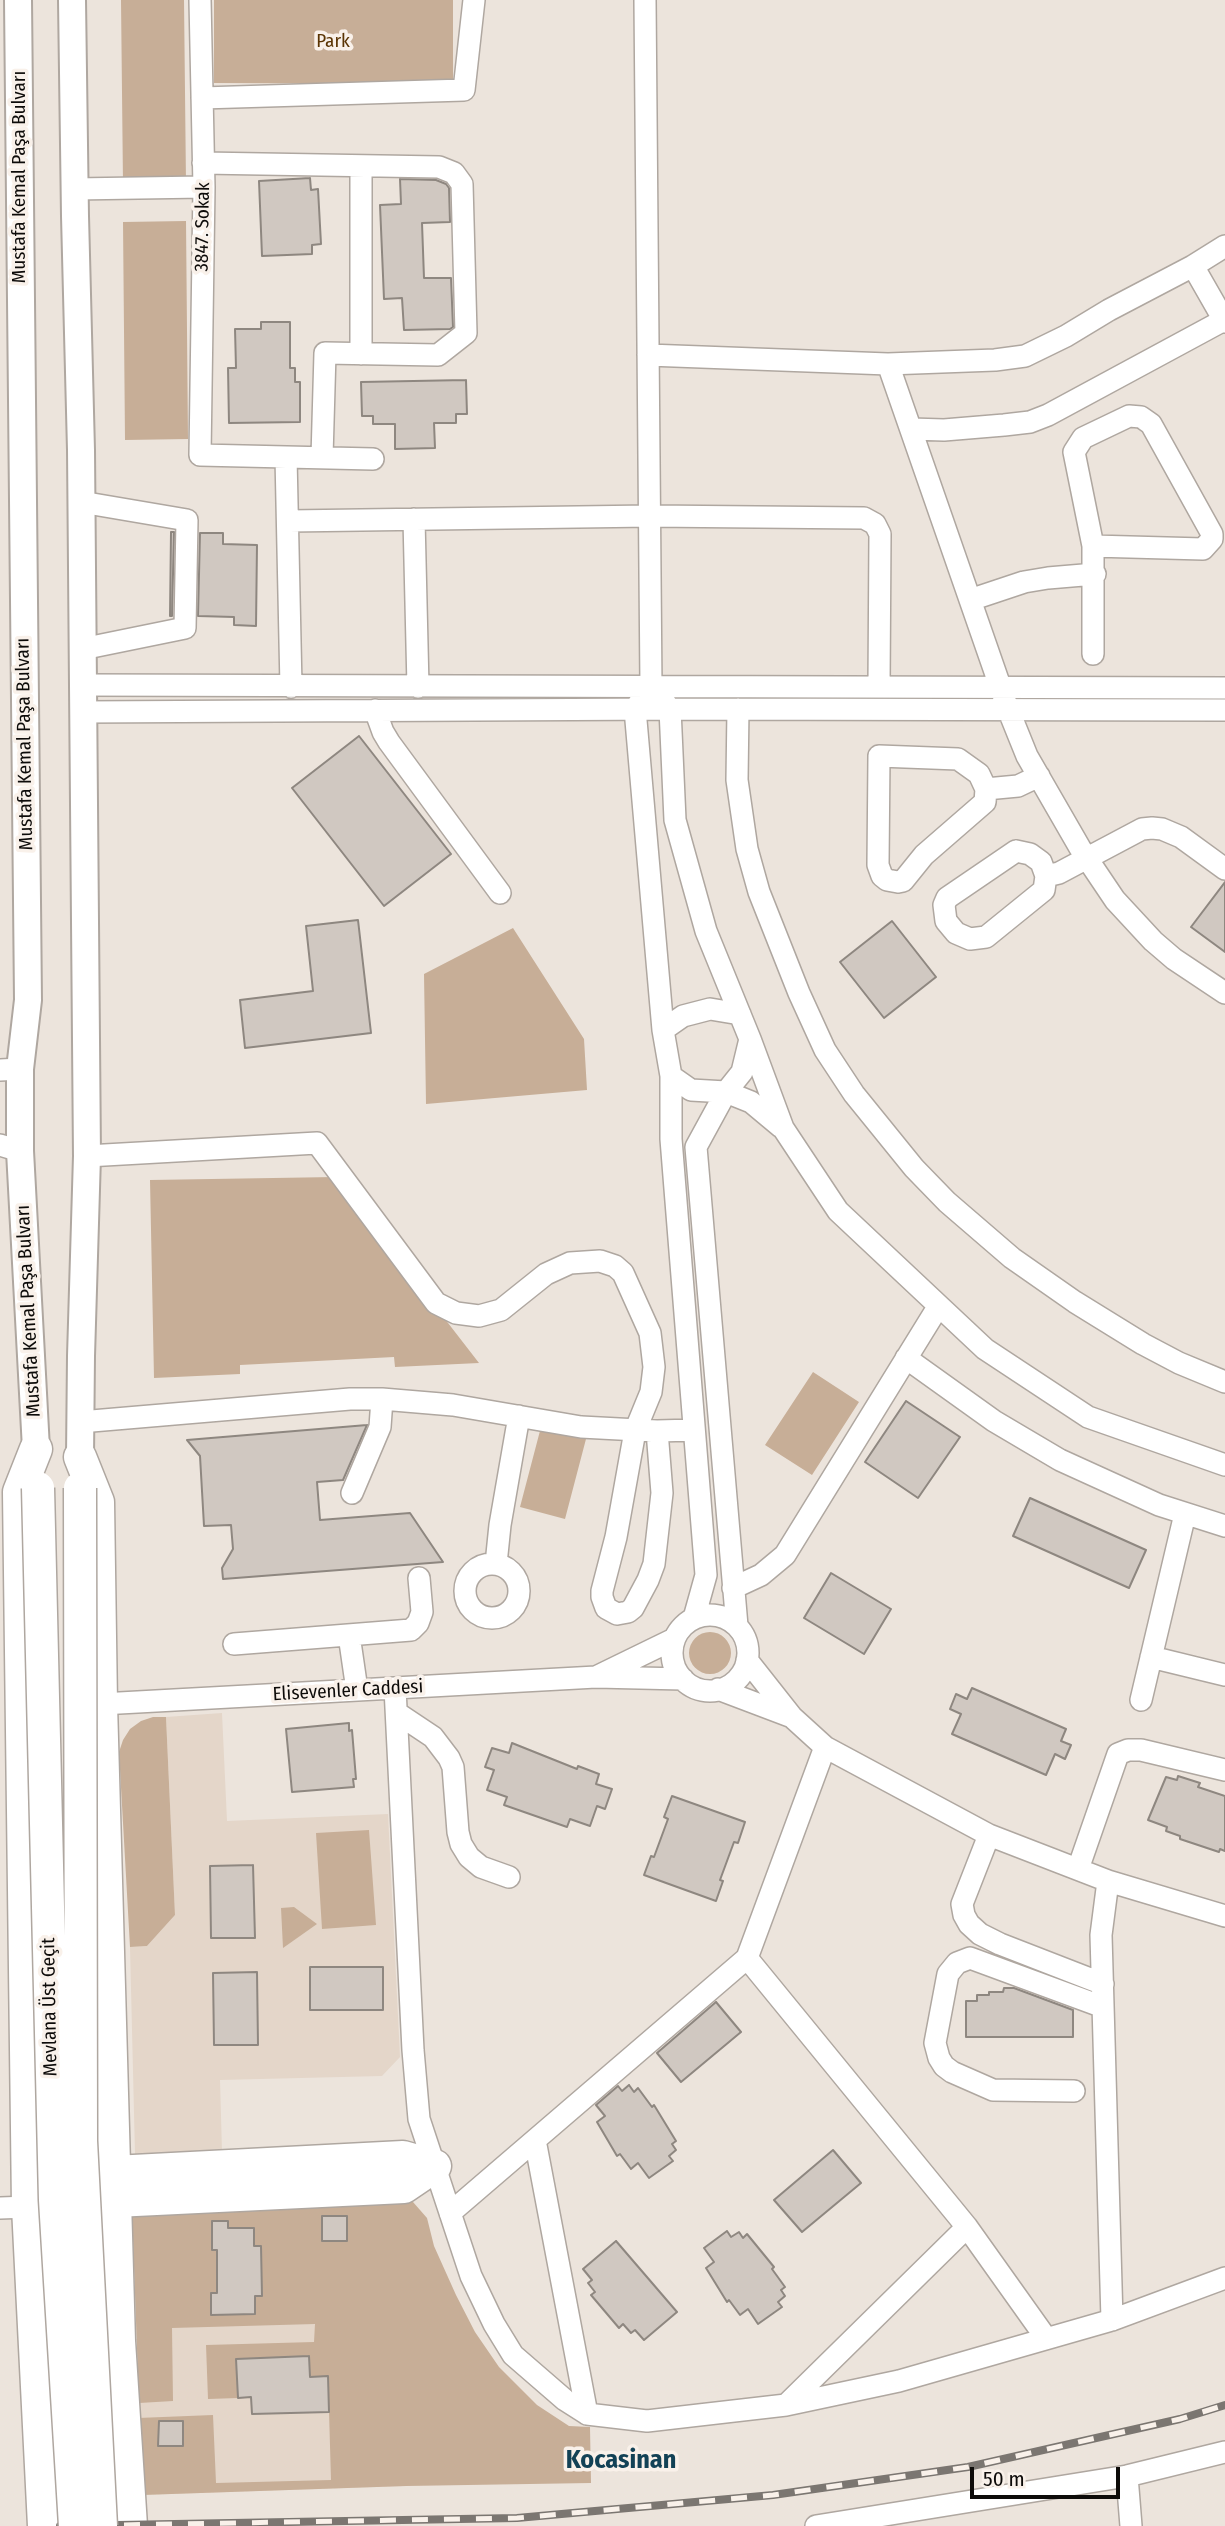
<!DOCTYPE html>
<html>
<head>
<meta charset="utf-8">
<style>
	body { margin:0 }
	#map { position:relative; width:1225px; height:2526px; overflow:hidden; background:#ece4dc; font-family:"Fira Sans Condensed",sans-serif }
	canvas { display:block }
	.scale { position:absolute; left:970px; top:2467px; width:150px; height:32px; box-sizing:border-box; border:4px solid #0d0b09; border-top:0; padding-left:9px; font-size:21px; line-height:24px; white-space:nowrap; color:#0d0b09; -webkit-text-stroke:5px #f9f1ea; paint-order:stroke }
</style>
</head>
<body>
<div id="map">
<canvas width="1225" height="2526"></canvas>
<div class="scale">50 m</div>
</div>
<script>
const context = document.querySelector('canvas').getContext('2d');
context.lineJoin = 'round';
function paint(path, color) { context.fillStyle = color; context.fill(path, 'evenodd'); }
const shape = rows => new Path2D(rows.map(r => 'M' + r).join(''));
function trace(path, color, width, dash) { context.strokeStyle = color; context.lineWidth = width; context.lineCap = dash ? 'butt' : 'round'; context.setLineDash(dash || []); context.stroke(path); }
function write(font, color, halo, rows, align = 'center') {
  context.font = font + ' "Fira Sans Condensed",sans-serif'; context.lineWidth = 7; context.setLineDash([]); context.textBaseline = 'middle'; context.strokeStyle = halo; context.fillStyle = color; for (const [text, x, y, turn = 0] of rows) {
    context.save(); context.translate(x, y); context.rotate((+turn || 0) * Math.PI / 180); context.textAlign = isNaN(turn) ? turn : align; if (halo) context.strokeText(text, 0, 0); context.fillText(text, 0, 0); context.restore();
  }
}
const built = shape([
	[222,1713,227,1821,388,1814,400,2057,382,2076,220,2080,222,2152,135,2154,130,1947,147,1946,175,1915,166,1717],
	[396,2202,406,2486,142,2495,132,2211]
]);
const green = shape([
	[121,0,184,0,186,184,123,184],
	[214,0,453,0,453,84,214,83],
	[186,221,188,439,125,440,123,222],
	[513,928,584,1039,587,1090,426,1104,424,974],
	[335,1177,479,1363,395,1367,394,1357,240,1365,240,1374,154,1378,150,1180],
	[813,1372,859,1402,812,1475,765,1445],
	[541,1427,586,1439,565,1519,520,1507],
	'689 1653a21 21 0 1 1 42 0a21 21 0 1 1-42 0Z',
	[153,1717,166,1717,175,1915,147,1946,130,1947,119,1752,123,1740,130,1729,141,1721],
	[369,1830,376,1925,322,1929,316,1833],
	[294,1907,317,1924,283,1948,281,1908],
	[396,2202,413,2202,427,2218,434,2246,456,2295,475,2332,499,2367,537,2405,569,2426,590,2427,591,2483,406,2486,142,2495,138,2418,213,2415,216,2483,331,2480,328,2377,310,2377,309,2356,237,2359,238,2398,208,2399,206,2345,314,2342,315,2324,172,2328,173,2401,139,2403,132,2211]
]);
const building = shape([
	[310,178,311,190,318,189,321,244,312,245,312,254,262,256,259,181,310,178],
	[400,179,436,180,446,184,449,188,450,222,422,223,424,278,451,278,453,327,450,329,404,330,402,298,384,299,380,205,401,204,400,179],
	[261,322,290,322,290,368,295,368,295,382,300,382,300,422,229,423,228,368,236,368,235,329,261,329,261,322],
	[466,380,467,414,456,414,456,423,434,423,435,448,395,449,395,424,373,424,373,416,362,416,361,382,466,380],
	[171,532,174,532,172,616,170,616,171,532],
	[200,533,223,533,223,544,257,545,256,626,234,625,234,617,198,616,200,533],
	[359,736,451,854,384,906,292,788,359,736],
	[1225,882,1225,952,1191,927,1225,882],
	[358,920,371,1033,245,1048,240,1000,313,991,306,926,358,920],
	[892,921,936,977,884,1018,840,962,892,921],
	[906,1401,960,1437,918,1498,865,1462,906,1401],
	[367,1425,343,1480,317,1482,320,1520,410,1513,443,1562,223,1579,222,1568,233,1549,231,1525,204,1526,200,1456,187,1440,367,1425],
	[1030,1498,1146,1550,1129,1588,1013,1536,1030,1498],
	[831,1573,891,1609,864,1654,804,1618,831,1573],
	[972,1688,1066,1729,1061,1741,1071,1745,1065,1759,1055,1754,1046,1775,952,1734,961,1714,950,1709,956,1694,967,1699,972,1688],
	[349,1723,349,1731,352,1730,356,1779,353,1779,354,1787,292,1792,286,1729,349,1723],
	[512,1743,577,1769,578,1766,599,1774,596,1784,612,1789,605,1809,597,1806,590,1826,570,1819,567,1827,504,1805,507,1797,487,1790,494,1770,485,1767,492,1748,509,1753,512,1743],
	[1178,1776,1200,1783,1198,1787,1225,1796,1225,1851,1220,1849,1219,1852,1180,1839,1180,1836,1166,1831,1167,1827,1148,1820,1166,1777,1177,1780,1178,1776],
	[672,1796,745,1822,738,1843,734,1842,720,1880,723,1881,716,1901,644,1875,651,1856,654,1857,668,1819,664,1817,672,1796],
	[253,1865,255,1938,211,1938,210,1866,253,1865],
	[310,1967,383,1967,383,2010,310,2010,310,1967],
	[257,1972,258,2045,214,2045,213,1973,257,1972],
	[1004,1988,1014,1988,1073,2010,1073,2037,966,2037,966,2001,977,2001,977,1995,989,1995,989,1992,1003,1992,1004,1988],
	[716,2002,741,2032,681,2082,657,2053,716,2002],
	[629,2085,634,2092,638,2088,652,2107,654,2105,676,2141,672,2144,676,2150,669,2156,673,2161,649,2178,638,2163,631,2169,620,2154,617,2156,597,2122,605,2116,596,2105,618,2086,622,2091,629,2085],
	[833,2150,861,2183,802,2232,774,2200,833,2150],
	[322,2216,347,2216,347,2241,322,2241,322,2216],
	[212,2221,228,2221,228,2228,254,2228,254,2246,261,2246,262,2296,255,2296,255,2314,211,2315,211,2293,217,2293,217,2250,212,2250,212,2221],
	[727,2231,731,2237,739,2232,743,2238,747,2234,774,2267,772,2269,785,2287,781,2290,785,2296,778,2302,782,2307,758,2324,748,2309,740,2315,729,2300,727,2302,706,2268,714,2262,704,2248,727,2231],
	[616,2241,677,2312,644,2340,635,2330,631,2333,623,2324,619,2328,591,2295,595,2292,588,2283,592,2280,583,2269,616,2241],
	[309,2356,310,2377,328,2376,329,2412,252,2414,251,2397,238,2398,236,2359,309,2356],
	[159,2421,183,2421,183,2446,158,2446,159,2421]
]);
const minor = shape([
	[200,0,204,187,200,455,373,459],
	[645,0,651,686,635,709,663,1030,671,1076,671,1139,706,1575,694,1618],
	[202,98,464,90,474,0],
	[203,163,439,167,454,173,462,184,466,333,438,355,325,353,322,457],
	[74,189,204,187],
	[1225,246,1193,266,1225,322],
	[361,354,361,166],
	[648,355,888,364,995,360,1025,356,1066,336,1109,310,1193,266],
	[888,364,1008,709,1027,756,1080,848,1115,900,1153,941,1174,959,1225,993],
	[911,429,944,430,1004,425,1030,422,1048,415,1224,320],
	[286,457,291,687],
	[81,502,187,520,185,628,82,649],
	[414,519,418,687],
	[289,521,650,516,864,518,875,524,880,534,879,686],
	[970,600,1024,582,1048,578,1095,574],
	[1093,654,1093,546,1074,452,1083,438,1129,416,1141,417,1151,424,1212,534,1212,539,1203,549,1093,546],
	[82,685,1225,688],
	[662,699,670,709,675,820,706,931,750,1039,783,1128,838,1211,985,1349,1088,1417,1225,1465],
	[738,709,737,780,747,849,759,892,799,993,825,1050,854,1094,914,1168,947,1202,1012,1258,1075,1302,1143,1344,1179,1363,1225,1382],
	[375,710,383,732,389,742,500,893],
	[82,712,670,709,1225,710],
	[879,756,958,759,979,774,986,789,985,802,924,855,903,881,898,882,887,880,882,876,878,865,879,756],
	[986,789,1018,786,1039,776],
	[1016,851,1030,854,1041,862,1046,876,1044,890,986,937,970,939,956,933,946,921,944,905,947,898,1016,851],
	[1046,876,1059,873,1142,829,1152,828,1162,829,1181,837,1225,869],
	[663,1030,683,1016,710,1009,740,1014],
	[0,1070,20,1069],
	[671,1076,691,1090,726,1092,751,1102,781,1127],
	[0,1145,20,1151],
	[87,1156,317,1143,436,1303,456,1313,479,1316,501,1310,546,1274,570,1263,600,1261,615,1266,623,1273,650,1333,654,1367,651,1392,635,1431,616,1537,602,1591,602,1597,606,1608,617,1614,628,1612,633,1608,648,1580,654,1564,662,1493,657,1431],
	[906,1358,994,1421,1060,1460,1159,1505,1225,1526],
	[80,1422,350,1399,382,1399,453,1405,581,1427,657,1431,694,1430],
	[352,1493,380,1427,382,1399],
	'465 1591a27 27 0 1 1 54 0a27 27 0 1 1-54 0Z',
	[496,1564,500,1525,519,1416],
	[733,1588,761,1575,785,1555,938,1307],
	'672 1653a38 38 0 1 1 76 0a38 38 0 1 1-76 0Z',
	[737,1626,696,1147,726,1092,742,1072,750,1039],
	[349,1635,357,1690],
	[674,1639,596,1677,683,1679],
	[234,1644,411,1630,418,1623,422,1612,419,1578],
	[1151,1657,1225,1675],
	[395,1688,413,2050,419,2119,471,2276,494,2324,513,2355,565,2400,587,2414,647,2421,786,2405,899,2381,1112,2320,1225,2278],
	[718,1689,792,1717,747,1660],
	[1141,1700,1185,1514],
	[101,1704,596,1677],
	[397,1713,433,1737,449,1758,453,1767,458,1832,461,1844,469,1857,481,1867,509,1877],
	[792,1717,825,1747,989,1835,1108,1881,1225,1916],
	[989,1835,962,1904,964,1915,969,1924,980,1934,1000,1944,1103,1984],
	[1078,1869,1118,1754,1128,1750,1141,1750,1225,1770],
	[1108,1881,1101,1935,1112,2320],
	[747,1958,967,2227,1046,2338],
	[1074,2091,993,2090,952,2072,944,2066,939,2058,935,2043,948,1974,957,1963,970,1958,1103,2007],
	[535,2140,587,2414],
	[0,2208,28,2207],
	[450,2213,747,1958,825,1747],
	[787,2404,967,2227],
	[1127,2476,1131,2526],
	[816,2526,1127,2476,1225,2452]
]);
const major = shape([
	[18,0,28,1000,20,1069,20,1151,36,1449],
	[72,0,75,216,81,450,87,1156,81,1356,80,1457]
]);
const highway = shape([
	[36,1449,19,1492,28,2207,44,2526],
	[80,1457,98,1502,101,1704,119,2341,131,2526],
	[114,2172,403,2157,435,2166,404,2187,115,2201]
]);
const rail = shape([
	[60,2526,517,2518,773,2495,968,2467,1180,2419,1225,2405]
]);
const highwayBridge = shape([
	[38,1488,55,2200,75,2526],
	[80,1488,81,2141,101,2526]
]);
const parkNames = [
	["Park",333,42]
];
const streetNames = [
	["Mustafa Kemal Paşa Bulvarı",20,177,-90],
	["3847. Sokak",203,227,-89],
	["Mustafa Kemal Paşa Bulvarı",25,744,-91],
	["Mustafa Kemal Paşa Bulvarı",29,1311,-93],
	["Elisevenler Caddesi",348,1691,-3],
	["Mevlana Üst Geçit",50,2007,-91]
];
const districtNames = [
	["Kocasinan",621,2461]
];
paint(built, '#e4d6c9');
paint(green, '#c7ae97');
paint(building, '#d0c8c1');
trace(building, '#8e8780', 2);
trace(minor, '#afa7a0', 24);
trace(major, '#afa7a0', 30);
trace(highway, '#afa7a0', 35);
trace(minor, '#fff', 21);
trace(major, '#fff', 26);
trace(highway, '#fff', 32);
trace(rail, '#7b7671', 8);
trace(rail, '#f9f1ea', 5, [16]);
trace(highwayBridge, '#afa7a0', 35, []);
trace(highwayBridge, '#fff', 32);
write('19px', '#5a3403', '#f9f1ea', parkNames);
write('19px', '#0d0b09', '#f9f1ea', streetNames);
write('bold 26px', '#134256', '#f9f1ea', districtNames);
</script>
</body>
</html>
